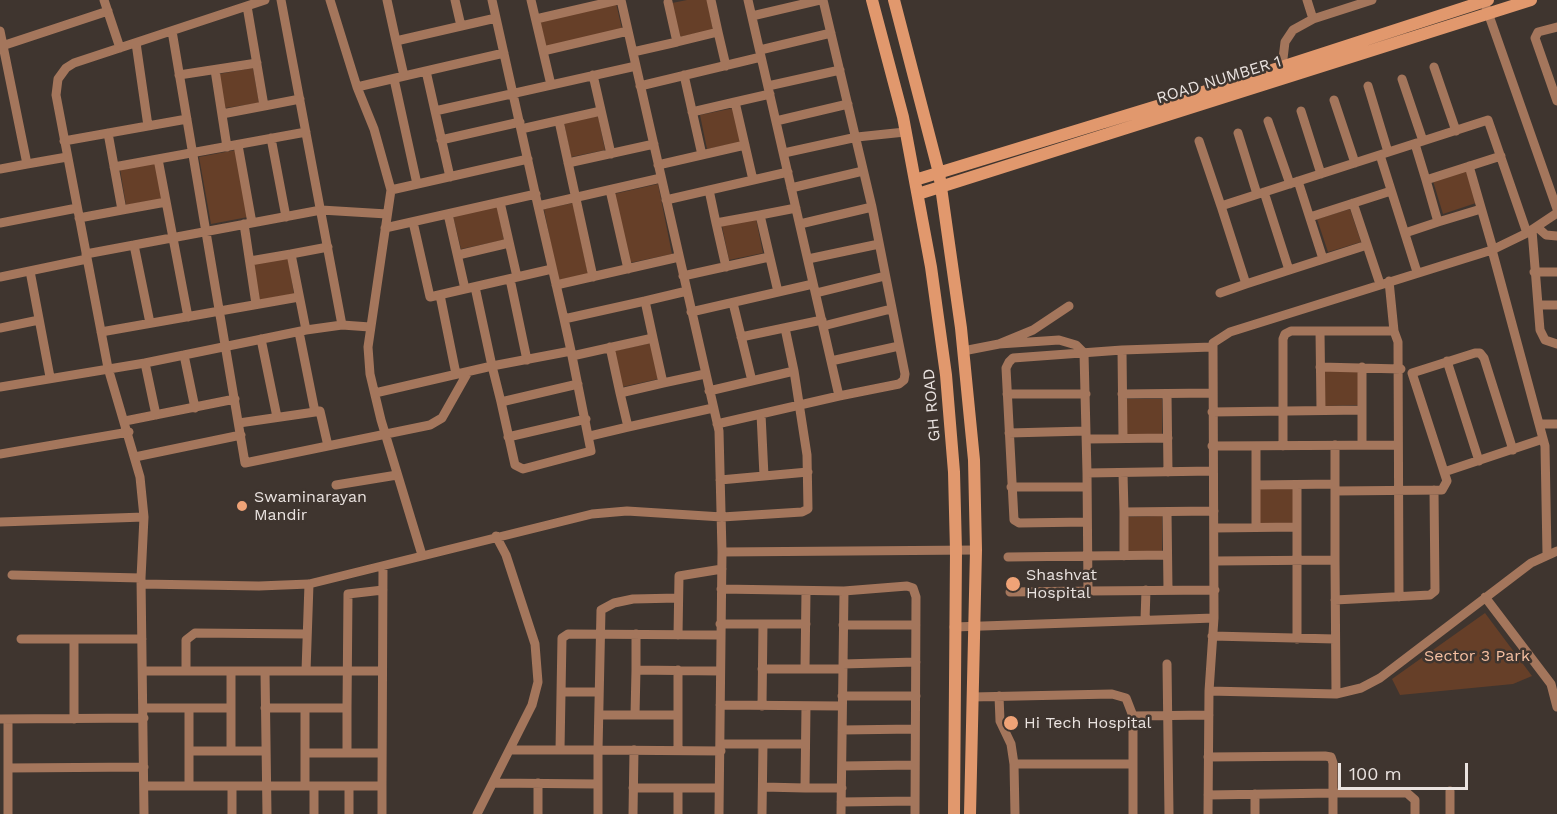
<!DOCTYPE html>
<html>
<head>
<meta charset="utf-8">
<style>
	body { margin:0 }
	#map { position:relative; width:1557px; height:814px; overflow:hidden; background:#3f352f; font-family:"Work Sans",sans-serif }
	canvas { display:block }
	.scale { position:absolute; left:1338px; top:763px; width:130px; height:27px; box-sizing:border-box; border:3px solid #eae3e0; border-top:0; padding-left:8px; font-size:18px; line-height:21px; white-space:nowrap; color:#eae3e0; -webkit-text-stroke:4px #3f352f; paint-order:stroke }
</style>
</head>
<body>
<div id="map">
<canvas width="1557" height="814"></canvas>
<div class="scale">100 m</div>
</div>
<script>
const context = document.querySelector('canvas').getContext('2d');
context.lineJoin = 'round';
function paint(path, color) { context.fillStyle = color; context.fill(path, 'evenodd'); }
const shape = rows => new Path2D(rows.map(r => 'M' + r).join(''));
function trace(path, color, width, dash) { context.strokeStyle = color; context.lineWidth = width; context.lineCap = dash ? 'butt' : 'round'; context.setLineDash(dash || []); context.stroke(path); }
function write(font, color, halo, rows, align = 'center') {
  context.font = font + ' "Work Sans",sans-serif'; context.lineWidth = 5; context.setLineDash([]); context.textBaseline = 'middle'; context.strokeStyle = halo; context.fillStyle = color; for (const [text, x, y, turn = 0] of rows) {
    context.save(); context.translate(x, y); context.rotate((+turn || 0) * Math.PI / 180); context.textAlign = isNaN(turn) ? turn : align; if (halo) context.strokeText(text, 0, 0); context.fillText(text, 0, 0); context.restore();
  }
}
const green = shape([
	[687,0,707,0,713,30,679,37,672,3],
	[616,3,622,29,546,47,540,21],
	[253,68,259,103,225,108,219,74],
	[734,108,741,142,707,149,700,115],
	[598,116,605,150,571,157,564,123],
	[236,150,248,217,211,224,199,157],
	[156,163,162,199,126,205,120,169],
	[1466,170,1476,203,1443,214,1433,181],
	[658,184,672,254,629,263,614,194],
	[573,203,588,274,558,280,544,209],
	[497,206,504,240,461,249,453,216],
	[1350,209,1361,242,1328,252,1317,219],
	[756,219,763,253,729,260,722,226],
	[288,258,294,294,259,300,253,264],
	[651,343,658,379,622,387,614,351],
	[1358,370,1358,405,1324,406,1323,371],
	[1127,399,1162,399,1162,434,1127,434],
	[1294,488,1294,523,1260,524,1259,489],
	[1162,516,1162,551,1127,551,1127,517],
	[1485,613,1532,676,1513,684,1400,695,1392,679]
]);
const street = shape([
	[104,0,120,48],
	[281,0,342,325],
	[330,0,357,87,374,129,391,190,368,347,370,374,381,420,422,555],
	[387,0,396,41],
	[455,0,461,26],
	[492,0,538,206],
	[531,0,551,85],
	[621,0,719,431,722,552,976,550],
	[711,0,718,32],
	[823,0,872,207,905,374,904,380,899,384,839,396],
	[1307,0,1313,19],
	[247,6,264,106,300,99],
	[1486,7,1557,209],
	[752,16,820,0],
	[536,19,618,0],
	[1557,27,1538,32,1535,38,1557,101],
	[0,31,27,164,0,169],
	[172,31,245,463,430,425,442,418,468,372],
	[677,42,718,32,726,66],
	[136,43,148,126],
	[5,45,108,11],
	[760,50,831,33],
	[543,51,628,31],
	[633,52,677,42,668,2],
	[1282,67,1285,42,1293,30,1313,19,1372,0],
	[1434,67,1456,131],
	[215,70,227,147],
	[426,71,504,53],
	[179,75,257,63],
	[593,75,611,154],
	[684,75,702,155],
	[404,76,396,41,496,18],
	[394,79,417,184],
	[1402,79,1423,141],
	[640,86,761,57],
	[768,86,840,70],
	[1368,86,1388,152],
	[357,87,426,71,435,111,636,66],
	[1334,100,1355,163],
	[435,111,450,177],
	[1301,111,1321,174],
	[692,112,735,102],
	[222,114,264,106],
	[559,121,593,277],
	[776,121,848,104],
	[1268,121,1290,184],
	[521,129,601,111],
	[1238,133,1257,194],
	[271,138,286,217],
	[441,140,520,122],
	[64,141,187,119],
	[1199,141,1221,206],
	[1415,144,1426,180,1501,156],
	[238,145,252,223],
	[784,153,857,137,905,132],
	[1380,155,1417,272],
	[158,159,188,317],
	[568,163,654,144],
	[27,164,67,157],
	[658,165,745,145],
	[1469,166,1493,249],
	[114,167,306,132],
	[753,180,735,102,770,94],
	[1298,181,1323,259],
	[791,188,863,171],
	[391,190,528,159],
	[610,190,628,269],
	[709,190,716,223],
	[1264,192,1289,270],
	[666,200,788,172],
	[500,202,517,277],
	[1353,203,1367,245],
	[122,210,166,202],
	[448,214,465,289],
	[1310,217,1391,191],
	[79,218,122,210,108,133],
	[413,222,430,297,552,269],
	[1438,222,1481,209],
	[0,223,77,208],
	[244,224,256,304],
	[800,224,872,207],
	[1537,227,1546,235,1557,236],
	[385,228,536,194],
	[1532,230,1540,330,1545,340,1557,344],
	[1405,233,1438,222,1426,180],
	[134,245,150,323],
	[1492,250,1545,446,1547,554],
	[86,254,321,210,387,214],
	[458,255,509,243],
	[808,259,879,244],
	[250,261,291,254],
	[726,267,716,223,760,215],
	[30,271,50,377],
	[1534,272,1557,272],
	[683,276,769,257],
	[0,277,87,259],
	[510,279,527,360],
	[1389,281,1394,331],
	[1380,284,1367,245,1246,284,1221,206,1488,120,1527,233],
	[556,285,679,257],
	[778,292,760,215,796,208],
	[816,293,885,276],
	[1220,293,1246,284],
	[440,295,456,374],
	[733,303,752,381],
	[1538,305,1557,305],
	[691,312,813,284],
	[564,319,538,206,661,178],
	[823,326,891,309],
	[0,328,39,320],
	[785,328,794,371],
	[306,330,291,254,328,247],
	[1320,331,1321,410],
	[101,332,299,297],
	[741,337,822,320],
	[653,338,645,301,687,291],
	[261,339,277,417],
	[999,344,1059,340,1076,345,1084,353,1087,473],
	[610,347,620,393],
	[1122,350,1123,438],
	[571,351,564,319,645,301],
	[963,351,999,344,1033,330,1069,306],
	[184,355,195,408],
	[572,356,653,338,663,383,705,374],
	[831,361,899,346],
	[1447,361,1479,461],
	[145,363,156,415],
	[1320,367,1401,369],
	[663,383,620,393,628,427,713,408],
	[0,387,145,363,306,330,342,325,370,327],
	[375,393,492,366,571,351,591,451,523,469,515,465,501,402,492,366,475,287],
	[1007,394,1086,394],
	[1122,394,1212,393],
	[1167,394,1168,472],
	[501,402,578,384],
	[1362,410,1362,367],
	[315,412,320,411,328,446],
	[1212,412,1362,410,1362,445],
	[761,414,764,476],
	[125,421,235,399],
	[239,423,315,412,299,332],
	[717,424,839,396,748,0],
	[1539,424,1557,424],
	[1009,433,1086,431],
	[590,436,628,427],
	[508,437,586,419],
	[1087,439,1168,438],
	[1335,445,1335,491,1442,490,1447,481,1412,373,1475,353,1480,353,1484,358,1513,450],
	[1212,446,1398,445],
	[1256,446,1256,485,1335,484],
	[1283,446,1283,339,1285,334,1291,331,1394,331,1398,342,1399,597],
	[0,454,129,432],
	[135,457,241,435],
	[1213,471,1087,473,1088,591,1215,590],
	[1444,472,1543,439],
	[1123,473,1124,512,1214,511],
	[720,480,808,472],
	[336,485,397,475],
	[1256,485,1256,527],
	[1297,485,1297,527],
	[1011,487,1087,487],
	[1335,491,1335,560],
	[1124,512,1124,556],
	[1167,512,1168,590],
	[144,517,141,578,144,814],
	[0,522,144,517,140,477,108,368,56,95,58,79,66,68,74,63,265,0],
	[1087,522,1019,523,1014,520,1006,368,1009,362,1013,358,1122,350,1212,347],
	[1214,528,1297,527,1297,639],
	[1008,557,1167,555],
	[1215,561,1335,560,1336,694],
	[12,575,141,578],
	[141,584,259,586,309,584,592,514,627,511,722,517,802,512,808,509,807,455,794,371,709,391],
	[721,589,844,591],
	[806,591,805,669,843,669],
	[1010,592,1088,591],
	[1485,597,1551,684,1557,707],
	[1335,600,1430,595,1435,591,1434,490],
	[1214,618,1213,343,1230,332,1492,250,1527,233,1557,213],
	[1145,620,1146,590],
	[720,624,806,624],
	[843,625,916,625],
	[954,627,1214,618,1209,691,1208,814],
	[636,634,636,670,719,671],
	[678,635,679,576,722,569],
	[1212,636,1335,639],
	[21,639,142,639],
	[843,664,916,662],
	[1167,664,1169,814],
	[762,669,805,669],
	[144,671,382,671],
	[186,671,186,640,195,633,307,634],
	[265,671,267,814],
	[306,671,309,584],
	[1209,691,1336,694,1361,688,1380,678,1531,563,1557,551],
	[561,692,599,692],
	[842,696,916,696],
	[999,696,1000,721,1011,744,1014,764],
	[972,697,1112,694,1126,698,1133,716],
	[720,705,842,706],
	[762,706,763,624],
	[806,706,805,788,842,788],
	[144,708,231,708,231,671],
	[231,708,231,751,266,751],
	[265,708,347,708,348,594,383,590],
	[305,708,305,753,347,753],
	[347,708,347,753,382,753],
	[599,715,678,715],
	[635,715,636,670],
	[0,719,144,718],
	[74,719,74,639],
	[842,730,915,729],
	[720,744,805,744],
	[510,750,598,750,601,610,614,603,633,599,678,598],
	[560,750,562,638,568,634,719,635],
	[678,750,678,670],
	[189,751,231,751],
	[842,766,915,765],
	[8,768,144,767],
	[493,783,598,784,598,750,721,751],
	[145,786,382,786,382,814],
	[189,786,189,708],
	[305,786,305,753],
	[382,786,383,566],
	[763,787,805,788],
	[633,788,678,788],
	[1450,791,1450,814],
	[1255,794,1255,814],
	[1208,795,1333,793,1333,763,1331,757,1325,756,1208,757],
	[841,802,915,801],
	[8,814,8,719],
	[232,814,232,786],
	[314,814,314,786],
	[349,814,349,786],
	[477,814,532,705,538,682,535,644,506,555,496,536],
	[538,814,538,783],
	[598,814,598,784],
	[633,814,634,750],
	[678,814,678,788,719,788],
	[719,814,722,552],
	[762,814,763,744],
	[841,814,844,591,907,586,913,588,916,597,915,814],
	[1015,814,1014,764,1133,764],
	[1133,814,1133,716,1209,715],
	[1333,814,1333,793,1407,793,1415,800,1415,814]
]);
const secondary = shape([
	[872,0,903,117,931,267,946,375,954,472,956,551,954,814],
	[894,0,939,173,961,328,974,460,976,550,970,814],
	[915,180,1229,84,1488,0],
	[918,194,1531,0]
]);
const markers = [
	[242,506,6,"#efa377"],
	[1013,584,8,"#efa377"],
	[1011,723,8,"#efa377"]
];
const streetNames = [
	["ROAD NUMBER 1",1219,80,-17],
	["GH ROAD",932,405,-95]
];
const poiNames = [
	["Swaminarayan",254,497],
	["Mandir",254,515],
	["Shashvat",1026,575],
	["Hospital",1026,593],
	["Hi Tech Hospital",1024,723]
];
const parkNames = [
	["Sector 3 Park",1477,656]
];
paint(green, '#663f28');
trace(street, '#a4765c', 9);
trace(secondary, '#e1986d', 12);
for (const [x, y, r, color] of markers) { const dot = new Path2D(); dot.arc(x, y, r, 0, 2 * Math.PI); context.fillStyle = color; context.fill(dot); trace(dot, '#3f352f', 2); }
write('16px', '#eae3e0', '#3f352f', streetNames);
write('16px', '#eae3e0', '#3f352f', poiNames, 'left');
write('16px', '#f5bfa1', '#3f352f', parkNames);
</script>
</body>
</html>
